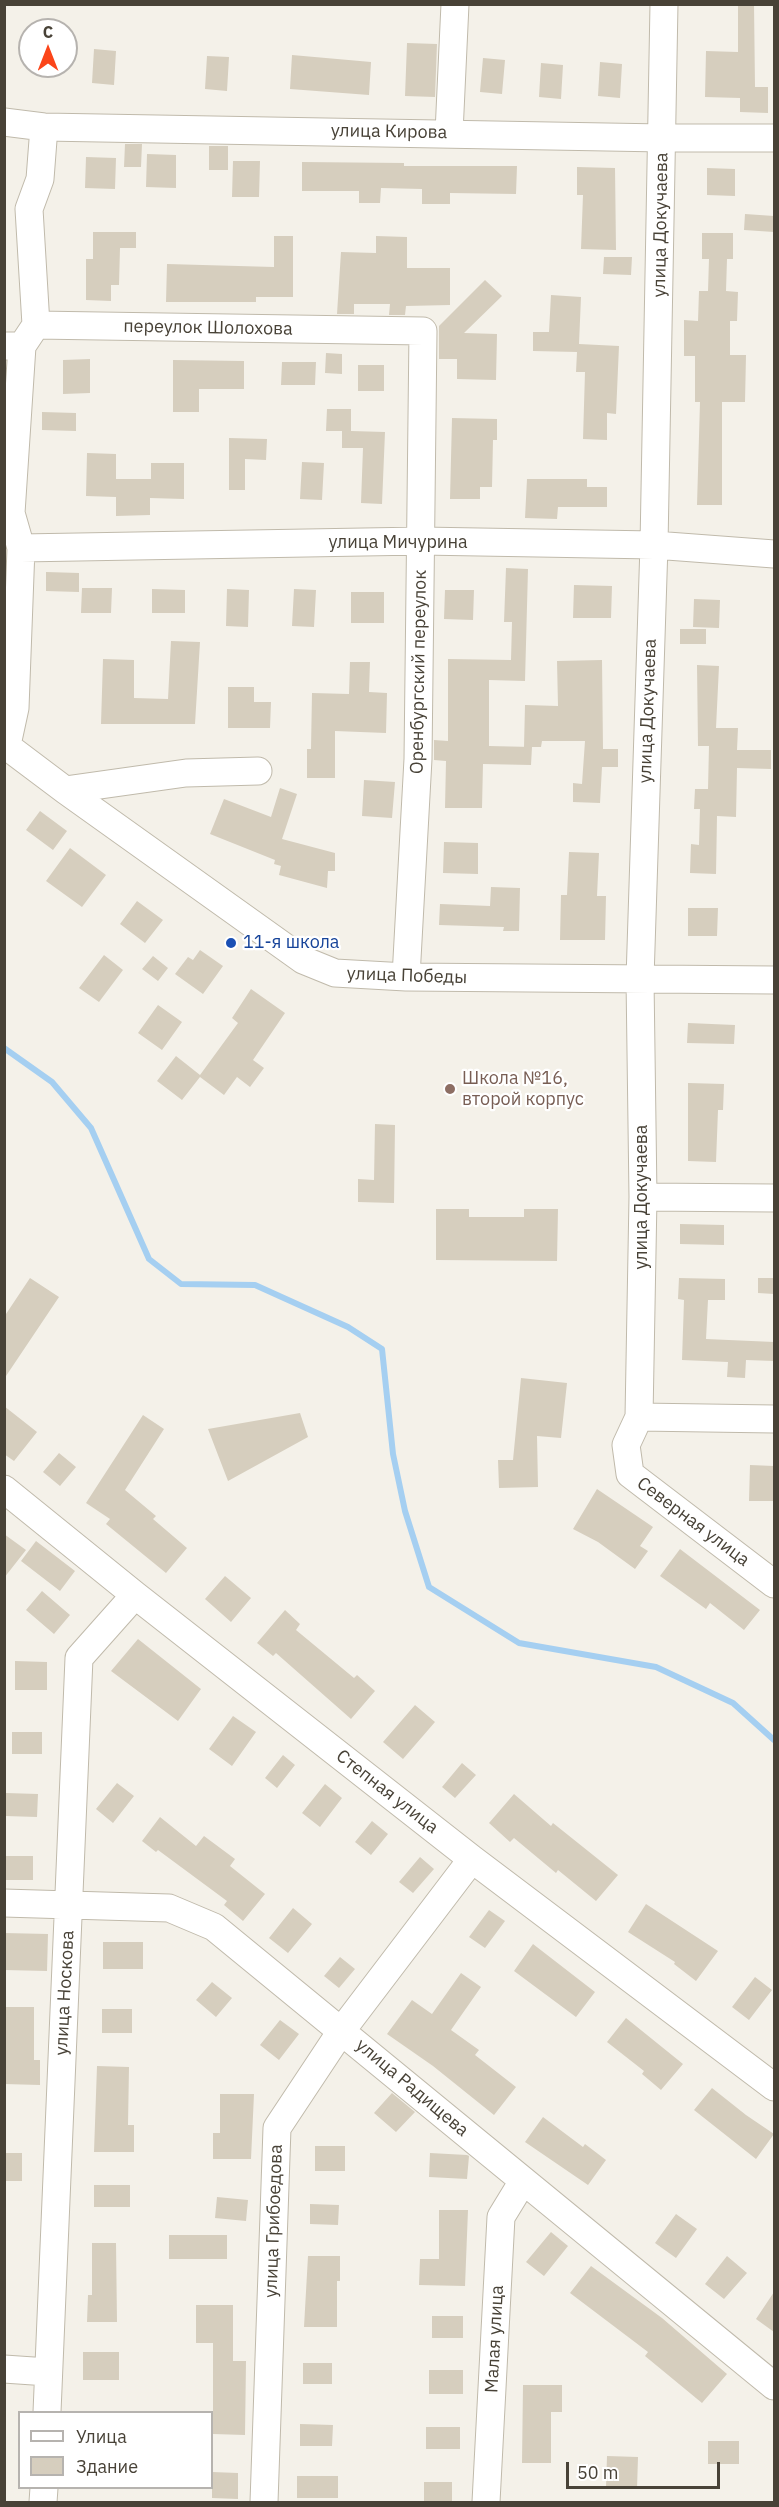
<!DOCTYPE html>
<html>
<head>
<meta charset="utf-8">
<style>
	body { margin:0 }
	#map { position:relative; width:779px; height:2507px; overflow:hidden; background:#f4f1e9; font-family:"IBM Plex Sans",sans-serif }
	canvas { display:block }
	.frame { position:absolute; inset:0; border:6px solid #484237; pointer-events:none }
	.legend { position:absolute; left:18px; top:2411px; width:195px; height:78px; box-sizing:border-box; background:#fff; border:2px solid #b6b3af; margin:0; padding:8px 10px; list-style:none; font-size:18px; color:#484237 }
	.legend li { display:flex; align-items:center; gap:12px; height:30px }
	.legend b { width:30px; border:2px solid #b6b3af }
	.north { position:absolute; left:18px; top:18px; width:60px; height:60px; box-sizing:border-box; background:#fff; border:2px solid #b6b3af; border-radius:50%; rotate:0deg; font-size:16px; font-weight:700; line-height:24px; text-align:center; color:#484237 }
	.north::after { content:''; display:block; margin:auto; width:21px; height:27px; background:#fb4519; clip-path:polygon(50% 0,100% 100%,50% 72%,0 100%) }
	.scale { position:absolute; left:566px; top:2462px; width:154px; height:27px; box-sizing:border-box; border:3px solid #484237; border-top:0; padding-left:8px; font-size:18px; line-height:21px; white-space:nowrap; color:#484237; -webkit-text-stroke:4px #fff; paint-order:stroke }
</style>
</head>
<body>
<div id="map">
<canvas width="779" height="2507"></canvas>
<div class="frame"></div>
<ul class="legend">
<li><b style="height:8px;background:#fff"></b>Улица</li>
<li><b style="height:16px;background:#d6cebe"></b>Здание</li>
</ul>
<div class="north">С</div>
<div class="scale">50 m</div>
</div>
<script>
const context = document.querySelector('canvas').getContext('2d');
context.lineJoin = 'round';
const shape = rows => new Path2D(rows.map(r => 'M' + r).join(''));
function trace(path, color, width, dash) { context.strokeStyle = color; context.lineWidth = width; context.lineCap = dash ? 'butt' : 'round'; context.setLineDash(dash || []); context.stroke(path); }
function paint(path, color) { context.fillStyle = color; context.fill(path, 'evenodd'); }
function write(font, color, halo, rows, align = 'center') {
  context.font = font + ' "IBM Plex Sans",sans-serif'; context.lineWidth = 4.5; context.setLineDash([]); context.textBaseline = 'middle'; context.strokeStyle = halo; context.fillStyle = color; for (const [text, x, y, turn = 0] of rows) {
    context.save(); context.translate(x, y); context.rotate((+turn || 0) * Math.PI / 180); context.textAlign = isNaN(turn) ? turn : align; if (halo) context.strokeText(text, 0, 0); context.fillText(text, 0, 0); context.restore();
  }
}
const stream = shape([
	[4,1048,52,1082,91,1128,149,1259,181,1284,255,1285,348,1327,382,1349,393,1454,405,1511,429,1587,519,1643,656,1667,733,1703,774,1740]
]);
const building = shape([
	[738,4,754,4,755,87,768,87,768,113,740,112,740,98,705,97,706,51,738,52],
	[407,43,437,44,435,97,405,96],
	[94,49,116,51,114,85,92,83],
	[292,55,371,62,369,95,290,89],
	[207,56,229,57,227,91,205,89],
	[483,58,505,60,502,94,480,92],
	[600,62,622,64,620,98,598,96],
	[541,63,563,65,561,99,539,97],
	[125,144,142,144,141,167,124,167],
	[209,146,228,146,228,170,209,170],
	[147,154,176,155,176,188,146,187],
	[86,157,116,158,115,189,85,188],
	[233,161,260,161,259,197,232,197],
	[302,162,404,163,404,166,517,166,516,194,450,193,450,204,422,204,422,189,381,188,380,203,359,203,359,191,302,191],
	[577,167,615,168,616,250,581,249,583,195,577,195],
	[707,168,735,169,735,196,707,195],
	[745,214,774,216,774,232,744,230],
	[93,232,136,232,136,248,120,248,119,285,111,285,111,301,86,300,86,259,93,259],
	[702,233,733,233,733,259,727,259,726,291,738,292,737,321,730,321,730,355,746,355,745,402,722,402,722,505,697,505,700,402,695,402,695,356,684,356,684,320,698,321,699,291,708,291,709,259,702,259],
	[274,236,293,236,293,297,256,297,256,302,166,302,167,264,274,267],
	[376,236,407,237,407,268,450,268,450,305,406,306,405,315,389,315,390,304,354,304,354,314,337,314,341,252,376,253],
	[604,257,632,257,631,275,603,274],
	[485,280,502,296,464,333,497,334,496,380,457,379,457,359,439,359,439,326],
	[551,295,581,297,579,344,619,346,616,414,607,413,607,440,583,439,585,372,576,372,577,352,533,351,533,332,549,332],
	[326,353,342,354,342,374,325,373],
	[90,359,90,393,63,394,63,360],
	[173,360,244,361,244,389,199,389,199,412,173,412],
	[282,362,316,362,315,385,281,385],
	[358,365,384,365,384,391,358,391],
	[327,409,351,409,351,431,385,432,382,504,361,503,363,448,342,448,342,431,326,431],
	[42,412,76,413,76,431,42,430],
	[452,418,497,419,497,440,493,440,492,487,480,487,480,499,450,499],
	[229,438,267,439,266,460,245,459,245,490,229,490],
	[87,453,116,454,116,479,151,479,151,463,184,463,184,499,150,498,150,515,116,516,116,497,86,496],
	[302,462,324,463,322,500,300,499],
	[527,479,587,479,587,487,607,487,607,507,558,507,557,519,525,518],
	[506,568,528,569,525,681,489,680,489,746,532,747,531,765,483,764,482,808,445,808,446,761,434,760,434,740,448,741,448,659,511,660,512,622,504,622],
	[46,572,79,573,79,592,46,591],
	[574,585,612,586,611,618,573,618],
	[82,588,112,588,111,613,81,613],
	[152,589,185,590,185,613,152,613],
	[227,589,249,590,248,627,226,626],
	[294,589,316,590,314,627,292,626],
	[445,590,474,590,473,620,444,619],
	[351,592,384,592,384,623,351,623],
	[694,599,720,600,719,628,693,627],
	[680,629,706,629,706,644,680,644],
	[171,641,200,642,195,724,101,724,103,659,134,660,134,698,168,699],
	[602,660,603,749,618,749,618,767,602,767,600,803,573,802,573,783,582,784,585,741,542,741,541,747,524,747,525,705,558,706,557,661],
	[350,662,370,662,369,692,387,693,386,733,335,731,335,778,307,778,307,749,311,749,312,693,349,694],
	[697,665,719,666,716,728,738,728,737,750,771,750,771,769,737,768,736,817,717,816,716,874,690,873,691,844,699,845,700,809,694,809,695,789,708,789,709,746,698,746],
	[228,687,254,687,254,702,271,702,270,728,228,728],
	[364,780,395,782,392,818,362,816],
	[280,788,297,794,282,839,335,853,335,871,328,871,327,888,279,875,281,866,274,864,275,860,210,834,224,799,271,817],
	[40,811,67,831,53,850,26,830],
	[444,842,478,843,478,874,443,873],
	[70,848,106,875,82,907,46,881],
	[569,852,599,853,597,896,606,896,605,940,560,940,561,895,567,895],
	[491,887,520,888,519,931,503,931,504,927,439,925,440,904,490,906],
	[137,901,163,920,145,943,120,924],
	[688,908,718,908,717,936,688,936],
	[200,950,223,966,203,994,175,974,188,957,193,960],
	[104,955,123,970,99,1002,79,988],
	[153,956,168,968,158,981,142,969],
	[251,989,285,1013,253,1060,264,1068,250,1087,237,1077,224,1095,200,1077,182,1100,157,1081,176,1056,200,1075,238,1023,232,1018],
	[158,1005,182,1022,162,1050,138,1033],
	[688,1023,735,1025,734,1044,687,1043],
	[688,1083,724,1084,723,1110,718,1110,716,1162,688,1161],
	[375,1124,395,1125,394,1203,358,1202,358,1179,374,1180],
	[436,1209,469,1209,469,1217,524,1217,524,1209,558,1209,557,1261,436,1260],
	[680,1224,724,1225,724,1245,680,1244],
	[30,1278,59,1297,4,1379,4,1317],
	[679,1278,725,1279,725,1300,708,1300,706,1339,774,1342,774,1361,746,1360,745,1378,727,1377,728,1362,682,1360,684,1300,678,1299],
	[758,1278,774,1278,774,1294,758,1293],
	[521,1378,567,1383,561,1438,537,1436,538,1487,499,1488,498,1460,513,1460],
	[4,1406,37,1432,14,1461,4,1454],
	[300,1413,308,1437,228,1481,208,1429],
	[143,1415,164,1429,125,1490,156,1516,153,1519,187,1548,166,1573,106,1524,110,1519,86,1503],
	[59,1453,76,1467,60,1486,43,1472],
	[750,1465,774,1466,774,1501,749,1501],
	[597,1489,653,1527,640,1546,648,1551,635,1569,598,1542,573,1529],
	[4,1534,26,1550,4,1578],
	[36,1541,75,1571,60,1591,21,1561],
	[680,1549,760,1610,744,1630,710,1603,706,1609,660,1576],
	[225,1576,251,1598,231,1622,205,1599],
	[42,1591,70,1615,54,1634,26,1610],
	[285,1610,300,1624,296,1630,354,1678,357,1675,375,1691,351,1719,276,1653,273,1656,257,1643],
	[138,1639,201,1689,178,1721,111,1671],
	[15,1661,47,1662,47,1690,15,1690],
	[415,1705,435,1722,403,1759,383,1742],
	[233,1716,256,1732,232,1766,209,1749],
	[12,1732,42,1732,42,1754,12,1754],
	[283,1755,295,1765,277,1788,265,1778],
	[462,1763,476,1775,455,1798,442,1787],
	[117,1783,134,1796,113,1823,96,1809],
	[325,1784,342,1798,320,1827,302,1813],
	[6,1793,38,1794,37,1817,5,1816],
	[514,1794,551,1826,553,1823,618,1875,596,1901,558,1870,556,1873,514,1838,510,1842,489,1823],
	[160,1817,196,1846,204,1836,235,1859,230,1866,265,1894,243,1921,224,1905,227,1901,158,1850,156,1852,142,1841],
	[372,1821,388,1834,371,1855,355,1842],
	[6,1856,33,1856,33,1880,6,1880],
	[420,1857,434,1869,413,1893,399,1882],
	[646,1904,718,1951,696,1981,674,1964,675,1962,628,1932],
	[293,1908,312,1924,288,1953,269,1938],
	[489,1910,505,1921,485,1948,469,1937],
	[4,1933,48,1934,47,1971,4,1970],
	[103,1942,143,1942,143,1969,103,1969],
	[533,1944,595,1992,576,2017,514,1971],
	[340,1957,355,1969,339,1988,324,1976],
	[461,1973,481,1987,451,2030,479,2050,475,2055,516,2087,494,2115,433,2066,387,2034,412,2000,432,2014],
	[755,1977,772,1990,749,2020,732,2007],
	[212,1982,232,1998,216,2017,196,2000],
	[4,2007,34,2007,34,2060,40,2060,40,2085,4,2084],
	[102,2009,132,2009,132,2033,102,2033],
	[626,2018,683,2064,661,2090,642,2074,644,2071,607,2042],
	[280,2020,299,2034,279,2060,260,2045],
	[97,2066,129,2067,128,2125,134,2125,134,2152,94,2152],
	[712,2088,746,2115,774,2134,756,2159,694,2110],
	[392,2093,415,2112,396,2132,374,2113],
	[220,2094,254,2094,251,2159,213,2159,213,2133,220,2133],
	[543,2117,583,2147,585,2144,606,2160,588,2185,525,2142],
	[315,2146,345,2146,345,2171,315,2171],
	[4,2153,22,2153,22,2181,4,2181],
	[430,2153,467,2155,469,2156,467,2179,429,2177],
	[94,2185,130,2185,130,2207,94,2207],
	[217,2197,248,2200,246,2221,215,2218],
	[310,2204,339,2205,338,2225,310,2224],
	[439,2210,468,2210,465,2286,419,2285,420,2259,439,2259],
	[676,2214,697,2229,676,2258,655,2243],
	[551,2232,568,2246,544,2276,526,2262],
	[169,2235,227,2235,227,2259,169,2259],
	[92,2243,116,2243,117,2322,87,2322,88,2295,92,2295],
	[308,2256,340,2256,340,2281,337,2281,337,2327,304,2327],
	[727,2256,747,2273,724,2299,705,2284],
	[591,2266,662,2318,727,2374,702,2403,645,2356,648,2352,570,2293],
	[774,2292,774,2332,756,2319],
	[196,2305,233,2305,233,2361,246,2361,245,2435,213,2434,213,2343,196,2343],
	[432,2316,463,2316,463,2338,432,2338],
	[83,2352,119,2352,119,2380,83,2380],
	[303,2363,332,2363,332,2384,303,2384],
	[429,2370,463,2370,463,2394,429,2394],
	[523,2385,562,2385,562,2412,551,2412,551,2463,522,2463],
	[300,2424,333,2425,332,2446,300,2446],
	[426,2427,460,2427,460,2449,426,2449],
	[708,2441,739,2441,739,2464,708,2464],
	[607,2456,638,2457,637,2489,606,2488],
	[212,2472,238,2473,238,2499,212,2498],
	[297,2476,338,2476,338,2498,297,2498],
	[424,2482,452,2482,452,2502,424,2502]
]);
const minor = shape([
	[664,4,654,545,640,979,643,1197,639,1417,626,1445,630,1474,774,1584],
	[4,122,44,127,663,138,774,138],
	[449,133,455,4],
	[36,325,29,209,40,179,44,127],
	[4,346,22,346,36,325,423,331,418,759,406,977],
	[21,548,421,541,654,545,774,554],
	[4,744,65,790,303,960,335,973,406,977,774,980],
	[7,745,15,708,21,548,11,513,22,346],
	[65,790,186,773,258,771],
	[643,1197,774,1198],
	[639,1417,774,1419],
	[4,1489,135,1595,472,1859,774,2087],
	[4,1903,169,1908,214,1927,774,2386],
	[4,2369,48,2372],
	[47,2412,79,1658,135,1595],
	[43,2502,44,2488],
	[264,2502,277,2128,342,2030,472,1859],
	[486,2502,501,2217,523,2181]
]);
const markers = [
	[231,943,6,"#1a4fb4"],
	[450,1089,6,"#8d6e63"]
];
const streetNames = [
	["улица Кирова",389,132,1],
	["улица Докучаева",661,225,-89],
	["переулок Шолохова",208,328,1],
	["улица Мичурина",398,543],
	["Оренбургский переулок",419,672,-89],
	["улица Докучаева",648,711,-88],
	["улица Победы",407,976,2],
	["улица Докучаева",642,1197,-90],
	["Северная улица",693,1522,37],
	["Степная улица",387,1792,38],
	["улица Носкова",65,1993,-87],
	["улица Радищева",412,2088,40],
	["улица Грибоедова",274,2221,-88],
	["Малая улица",495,2339,-87]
];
const transitNames = [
	["11-я школа",243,943]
];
const educationNames = [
	["Школа №16,",462,1079],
	["второй корпус",462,1100]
];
trace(stream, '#a5cff1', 6);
paint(building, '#d6cebe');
trace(minor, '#c0baab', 29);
trace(minor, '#fff', 27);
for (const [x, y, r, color] of markers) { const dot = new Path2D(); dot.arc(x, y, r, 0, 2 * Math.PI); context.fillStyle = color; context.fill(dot); trace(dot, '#fff', 2); }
write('18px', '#484237', '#fff', streetNames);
write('18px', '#164399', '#fff', transitNames, 'left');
write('18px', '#785e54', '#fff', educationNames, 'left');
</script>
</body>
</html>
